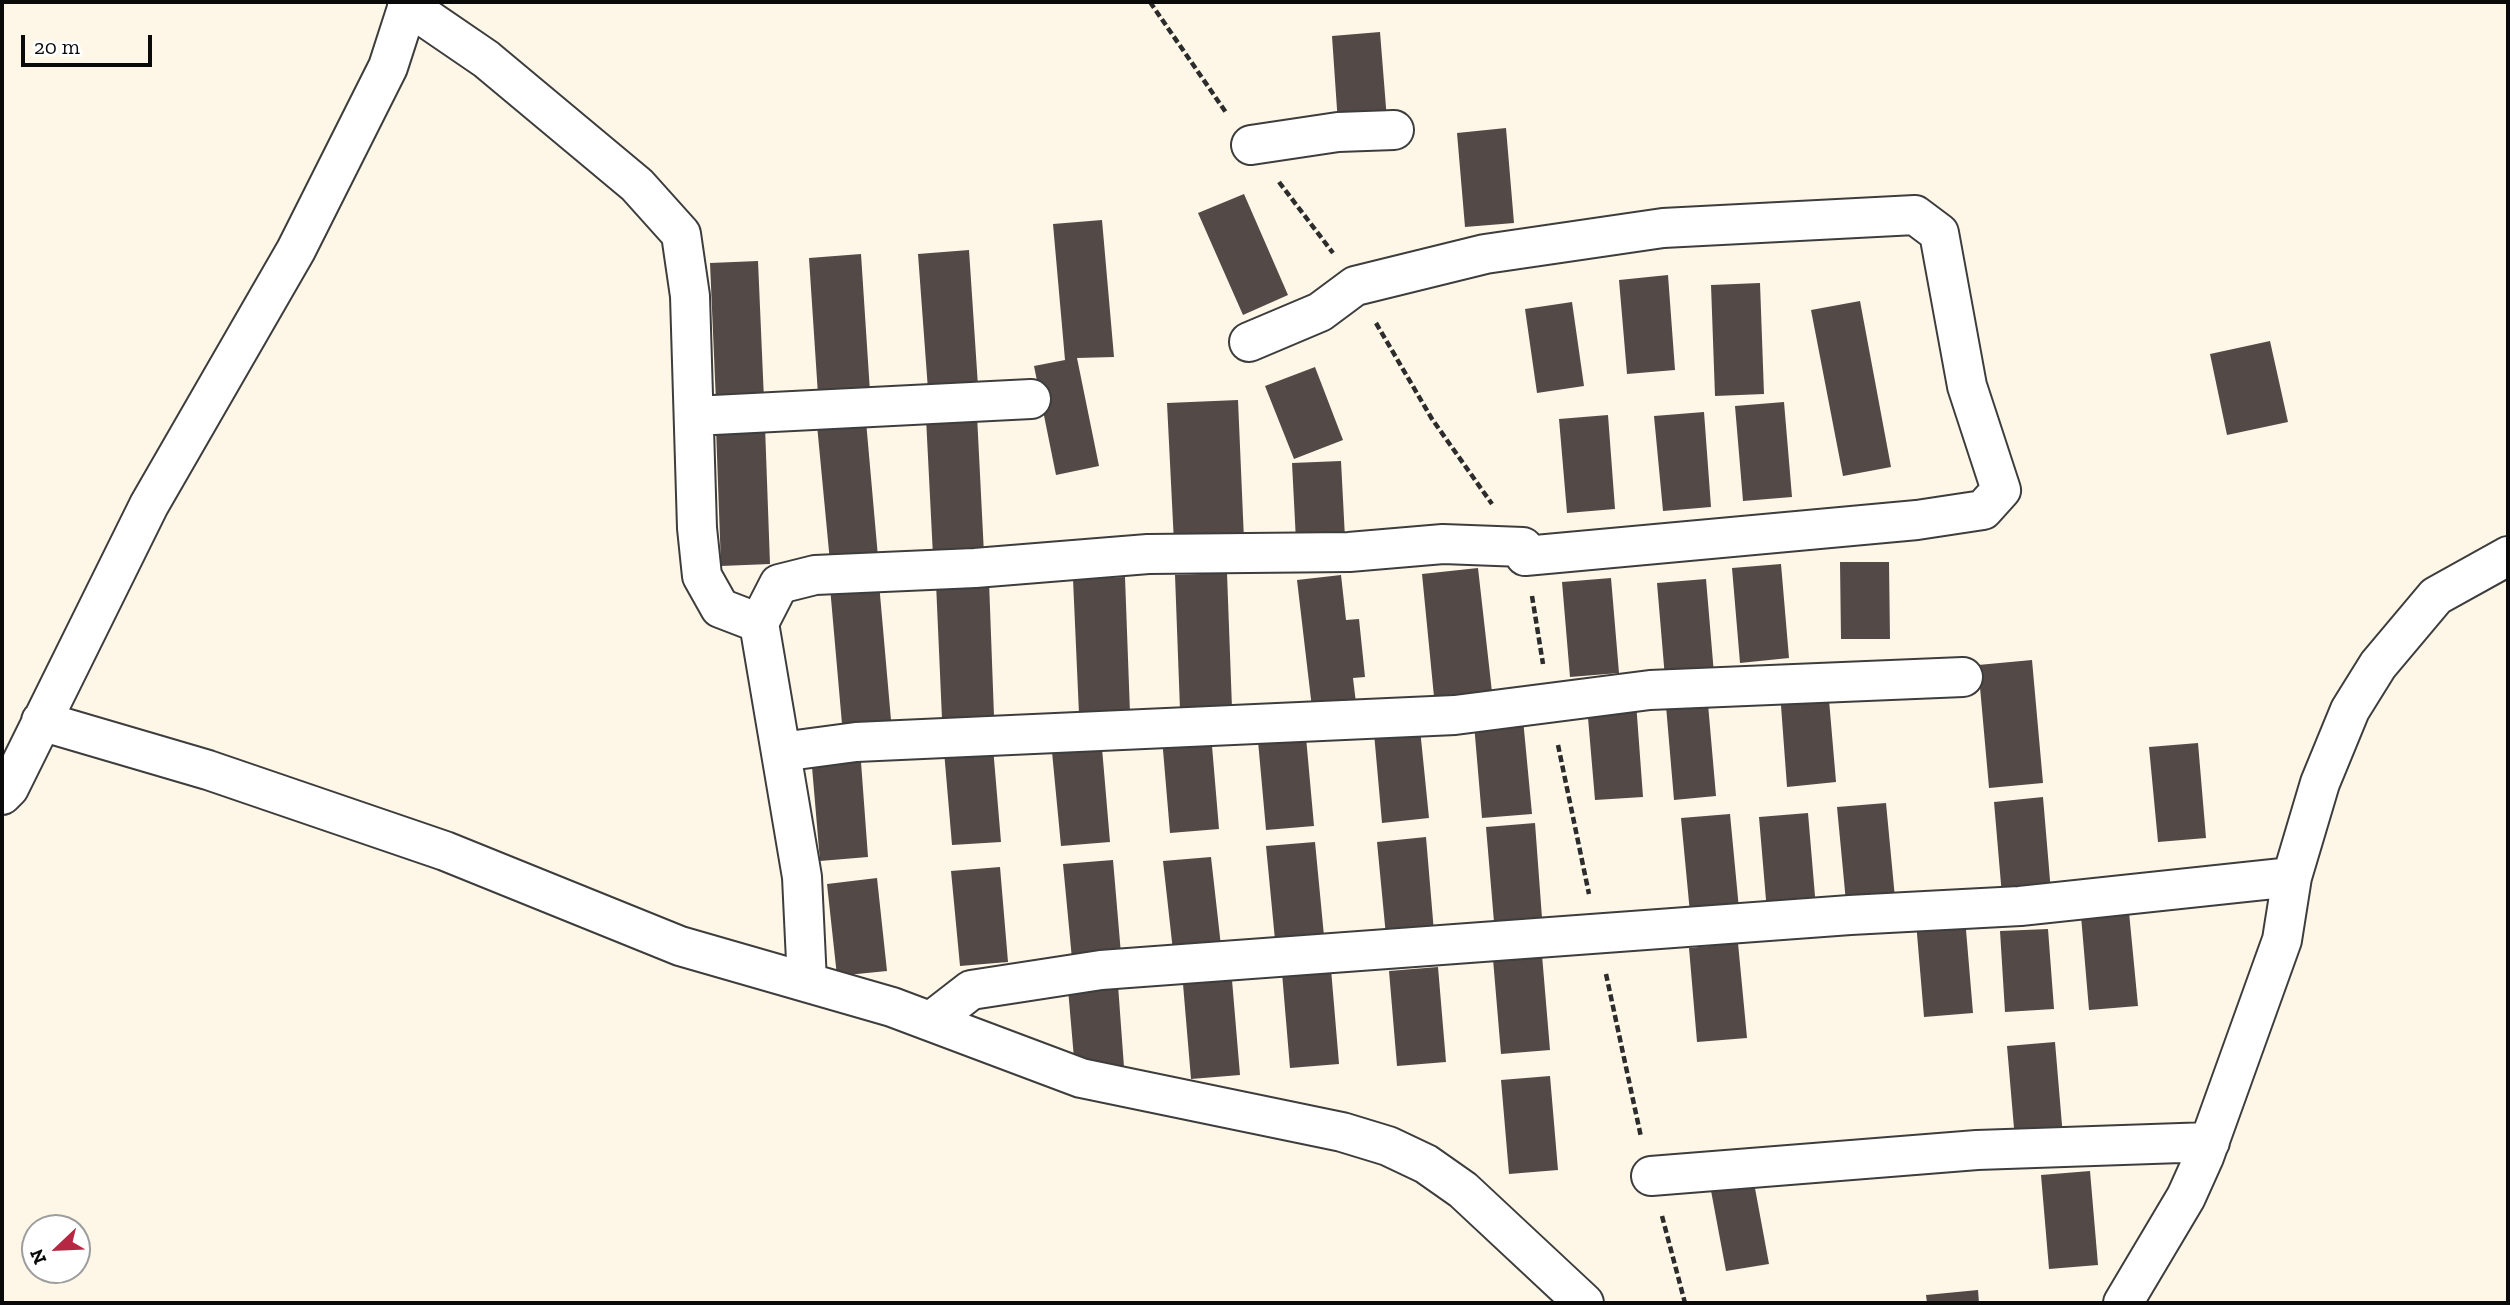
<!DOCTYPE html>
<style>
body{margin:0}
#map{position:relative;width:2510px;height:1305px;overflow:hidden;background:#fef7e8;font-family:"Zilla Slab",serif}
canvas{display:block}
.frame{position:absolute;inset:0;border:4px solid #0a0a0a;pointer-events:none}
.north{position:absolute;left:21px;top:1214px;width:70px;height:70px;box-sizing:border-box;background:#fff;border:2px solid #9d9d9d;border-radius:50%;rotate:247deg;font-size:19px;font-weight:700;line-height:28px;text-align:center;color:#0a0a0a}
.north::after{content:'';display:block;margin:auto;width:24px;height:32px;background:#b62743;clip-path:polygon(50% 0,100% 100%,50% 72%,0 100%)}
.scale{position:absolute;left:21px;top:35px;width:131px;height:32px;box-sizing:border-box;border:4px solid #0a0a0a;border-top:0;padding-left:9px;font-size:21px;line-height:24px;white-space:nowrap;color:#0a0a0a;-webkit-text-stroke:5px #fff;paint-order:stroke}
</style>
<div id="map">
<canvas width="2510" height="1305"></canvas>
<div class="frame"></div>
<div class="north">N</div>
<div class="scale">20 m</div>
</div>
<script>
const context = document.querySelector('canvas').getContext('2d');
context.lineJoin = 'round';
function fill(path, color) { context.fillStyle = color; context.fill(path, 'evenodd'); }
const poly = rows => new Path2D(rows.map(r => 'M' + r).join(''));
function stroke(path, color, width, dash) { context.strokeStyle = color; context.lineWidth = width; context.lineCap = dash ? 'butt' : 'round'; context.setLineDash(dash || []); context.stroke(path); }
const building = poly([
 [1380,32,1387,120,1338,124,1332,36],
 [1506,128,1514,223,1465,227,1457,133],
 [1244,194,1288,295,1243,315,1198,213],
 [1102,220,1114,357,1077,358,1099,466,1056,475,1034,366,1065,360,1053,224],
 [969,250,978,386,928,390,918,254],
 [861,254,870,392,818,395,809,258],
 [758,261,764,400,716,402,710,263],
 [1668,275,1675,370,1627,374,1619,280],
 [1760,283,1764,394,1715,396,1711,285],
 [1860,301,1891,467,1843,476,1811,310],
 [1572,302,1584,386,1537,393,1525,309],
 [2270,341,2288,422,2227,435,2210,354],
 [1315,367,1343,440,1294,459,1265,386],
 [1238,400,1244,540,1174,543,1167,403],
 [1784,402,1792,497,1743,501,1735,406],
 [1704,412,1711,507,1663,511,1654,416],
 [977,415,984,554,933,556,926,418],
 [1608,415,1615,509,1567,513,1559,419],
 [866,421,878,557,830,562,817,425],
 [765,426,770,564,721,566,716,428],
 [1341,461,1345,538,1296,541,1292,463],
 [1840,562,1889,562,1890,639,1841,639],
 [1781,564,1789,658,1740,663,1732,568],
 [1478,568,1493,701,1435,707,1422,574],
 [1227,573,1232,708,1180,710,1175,575],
 [1341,575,1346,620,1359,619,1365,677,1353,678,1356,703,1312,708,1297,580],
 [1125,577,1130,713,1079,714,1073,579],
 [1611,578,1619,673,1570,677,1562,582],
 [1706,579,1714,674,1665,678,1657,583],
 [989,581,994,716,942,719,936,583],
 [879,583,891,720,842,724,830,587],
 [2032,660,2043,783,1989,788,1978,665],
 [1828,688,1836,782,1787,787,1780,692],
 [1636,702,1643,797,1595,800,1587,706],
 [1708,704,1716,796,1674,800,1666,706],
 [1523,719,1532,814,1482,818,1474,724],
 [1420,729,1429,818,1382,823,1374,733],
 [1211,734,1219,829,1170,833,1162,738],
 [1306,737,1314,826,1266,830,1258,741],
 [2198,743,2206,838,2158,842,2149,747],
 [993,747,1001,842,952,845,944,751],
 [1102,748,1110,842,1061,846,1052,752],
 [861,762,868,857,820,861,812,767],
 [2043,797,2051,892,2002,896,1994,802],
 [1886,803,1895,898,1846,902,1837,807],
 [1808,813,1816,908,1767,912,1759,817],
 [1730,814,1739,909,1690,913,1681,818],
 [1535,823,1542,918,1494,922,1486,827],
 [1426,837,1434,932,1386,936,1377,842],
 [1315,842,1324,936,1275,940,1266,846],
 [1211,857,1221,946,1173,951,1163,861],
 [1113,860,1121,954,1072,959,1063,864],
 [1000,867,1008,962,960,966,951,871],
 [877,878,887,971,837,976,827,884],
 [2129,912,2138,1006,2089,1010,2081,916],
 [1965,918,1973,1013,1924,1017,1916,922],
 [2048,929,2054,1009,2005,1012,2000,931],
 [1738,943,1747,1038,1697,1042,1689,948],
 [1542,955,1550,1050,1501,1054,1493,959],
 [1438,967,1446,1062,1397,1066,1389,971],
 [1331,969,1339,1064,1290,1068,1282,973],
 [1232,980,1240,1075,1191,1079,1183,984],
 [1118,985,1124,1067,1075,1070,1068,989],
 [2055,1042,2063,1137,2015,1140,2007,1046],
 [1550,1076,1558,1170,1509,1174,1501,1080],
 [2090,1171,2098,1265,2049,1269,2041,1175],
 [1752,1172,1769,1264,1726,1271,1709,1180],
 [1978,1290,1979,1303,1927,1303,1926,1295]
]);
const path = poly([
 [1150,2,1227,114],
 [1279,182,1333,253],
 [1376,323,1432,419,1492,504],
 [1532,596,1543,664],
 [1558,745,1589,894],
 [1606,974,1641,1137],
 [1662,1216,1685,1303]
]);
const minor = poly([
 [407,5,486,59,637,185,681,234,690,296,697,528,702,576,720,608,759,623],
 [1251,145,1338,132,1394,130],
 [1249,342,1320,312,1355,286,1485,254,1663,228,1915,215,1939,233,1967,386,2001,490,1983,510,1917,520,1525,556],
 [694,416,1031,399],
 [41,721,208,770,445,851,680,946,892,1007,1081,1078,1342,1132,1388,1146,1426,1164,1463,1190,1584,1303],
 [781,752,856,742,1455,715,1650,690,1963,677],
 [2,795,9,788,149,505,296,250,388,67,409,2],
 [807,982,802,877,759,623,779,584,815,575,975,568,1148,554,1349,552,1443,544,1523,547],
 [931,1021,971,990,1101,970,1850,915,2020,906,2292,877],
 [1651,1176,1977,1150,2210,1142],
 [2123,1303,2186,1197,2204,1157,2282,940,2292,877,2320,783,2350,710,2378,665,2436,596,2508,556]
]);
fill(building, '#534a47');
stroke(minor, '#3d3d3d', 42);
stroke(path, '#2c2c2c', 4.5, [7, 3.5]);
stroke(minor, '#fff', 38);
</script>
